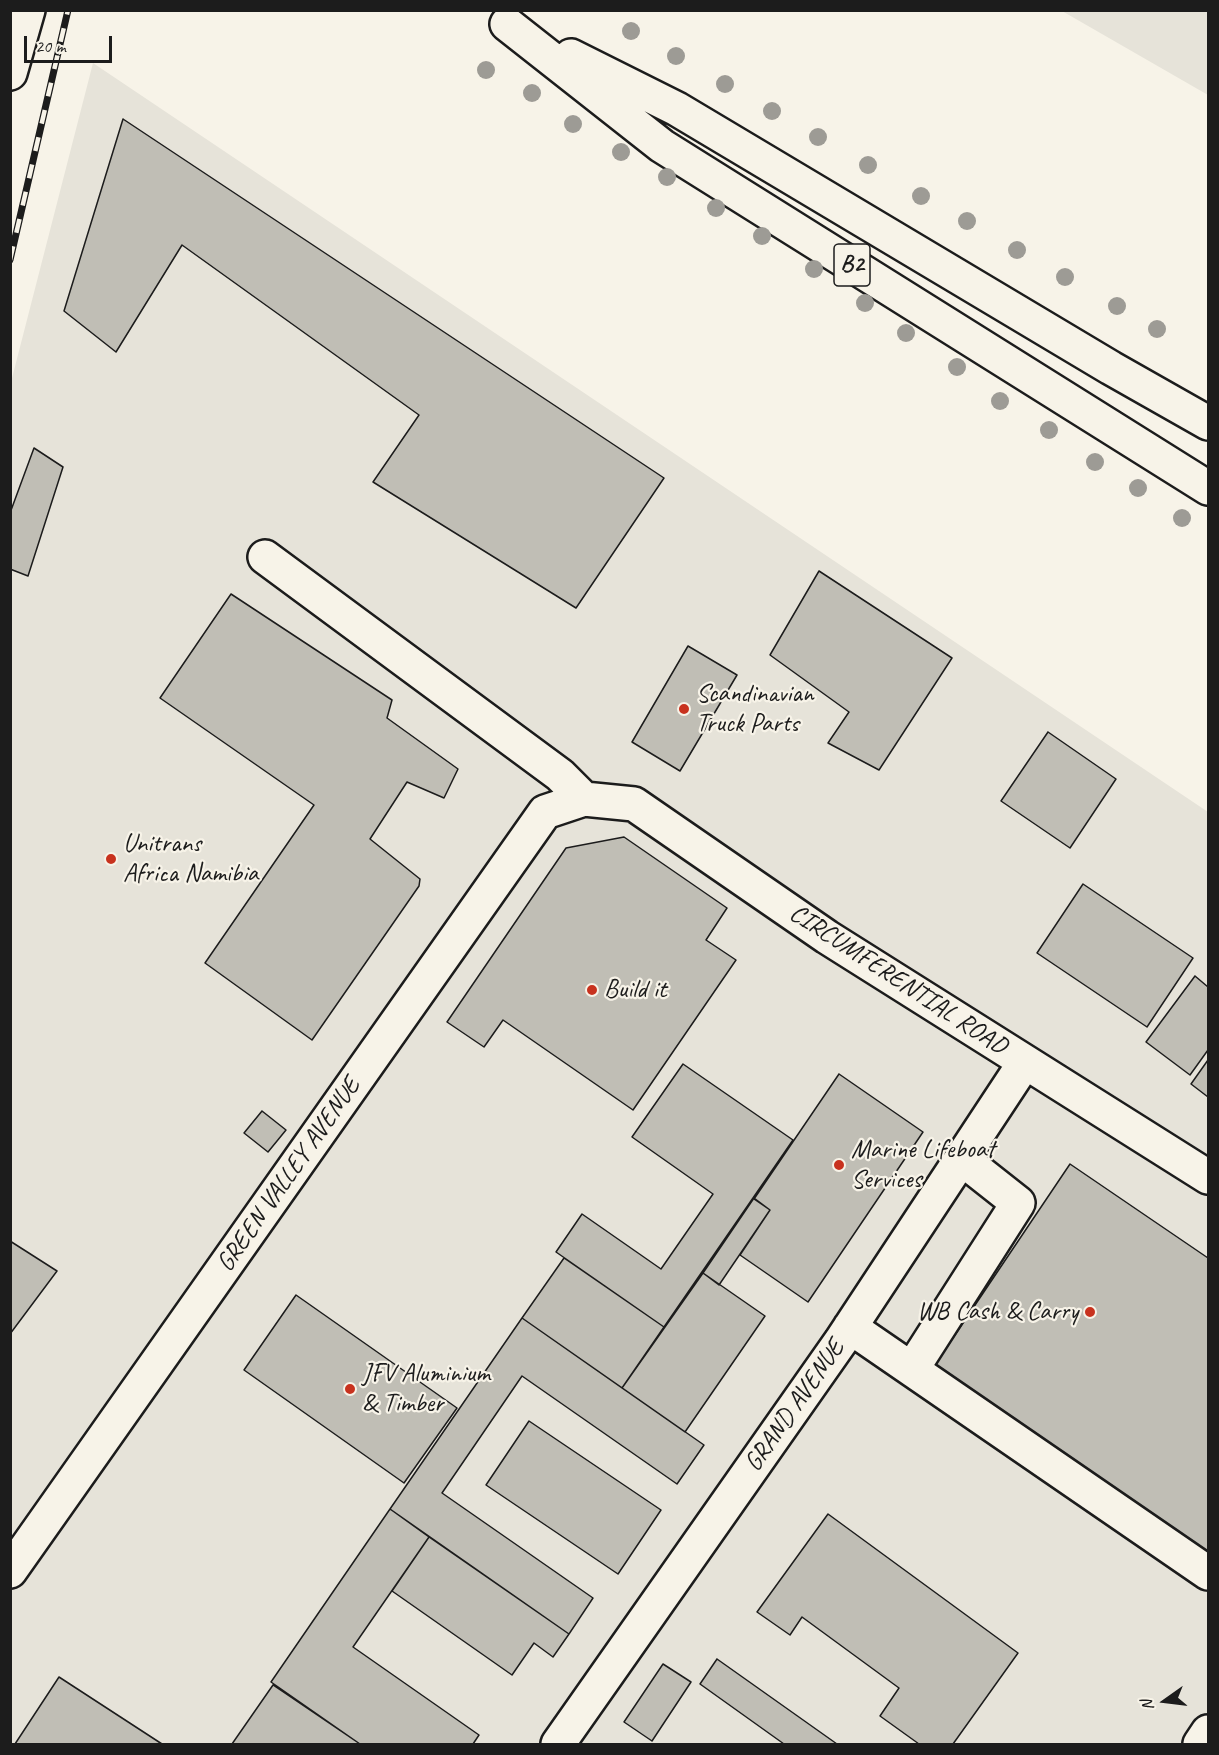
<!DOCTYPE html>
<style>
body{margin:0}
#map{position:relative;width:1219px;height:1755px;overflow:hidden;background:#f7f3e8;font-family:Caveat,sans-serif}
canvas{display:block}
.frame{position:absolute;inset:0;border:12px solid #1c1c1c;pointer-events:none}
.north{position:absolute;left:1135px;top:1671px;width:60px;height:60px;-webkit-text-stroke:4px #f7f3e8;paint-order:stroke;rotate:256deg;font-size:16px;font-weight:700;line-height:24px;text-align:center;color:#1c1c1c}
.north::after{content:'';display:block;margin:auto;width:21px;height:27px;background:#1c1c1c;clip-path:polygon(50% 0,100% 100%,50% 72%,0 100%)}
.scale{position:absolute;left:24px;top:36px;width:88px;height:27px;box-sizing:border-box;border:3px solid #1c1c1c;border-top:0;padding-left:8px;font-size:18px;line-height:21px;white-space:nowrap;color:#1c1c1c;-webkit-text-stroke:4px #f7f3e8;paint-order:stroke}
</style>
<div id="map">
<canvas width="1219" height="1755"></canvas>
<div class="frame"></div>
<div class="north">N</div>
<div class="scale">20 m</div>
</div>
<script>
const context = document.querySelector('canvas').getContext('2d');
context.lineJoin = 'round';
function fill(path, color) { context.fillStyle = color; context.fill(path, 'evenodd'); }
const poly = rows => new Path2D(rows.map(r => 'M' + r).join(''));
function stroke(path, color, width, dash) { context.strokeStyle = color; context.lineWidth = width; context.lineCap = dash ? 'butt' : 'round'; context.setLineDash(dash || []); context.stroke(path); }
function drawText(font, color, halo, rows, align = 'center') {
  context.font = font + ' Caveat,sans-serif'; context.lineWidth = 4.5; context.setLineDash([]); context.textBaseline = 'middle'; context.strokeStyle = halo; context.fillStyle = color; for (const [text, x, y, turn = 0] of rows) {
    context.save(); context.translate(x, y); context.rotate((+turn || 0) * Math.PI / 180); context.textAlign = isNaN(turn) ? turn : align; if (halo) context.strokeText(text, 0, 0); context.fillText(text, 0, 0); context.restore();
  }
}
const built = poly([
 [1062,11,1208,11,1208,95],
 [93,63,1208,812,1208,1744,11,1744,11,382]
]);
const building = poly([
 [123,119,664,478,576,608,373,482,419,415,182,245,116,352,64,311,123,119],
 [34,448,63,467,28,576,10,569,10,513,34,448],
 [819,571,952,658,879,770,828,743,849,712,770,655,819,571],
 [231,594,392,700,387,718,458,769,444,798,407,782,370,839,420,879,419,886,312,1040,205,963,314,805,160,698,231,594],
 [688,646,737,675,680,771,632,742,688,646],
 [1048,732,1116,779,1070,848,1001,801,1048,732],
 [624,837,727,908,706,940,736,960,633,1110,503,1020,484,1047,447,1022,566,848,624,837],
 [1083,884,1193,958,1147,1027,1037,953,1083,884],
 [1195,976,1208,987,1208,1050,1190,1075,1146,1042,1195,976],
 [1208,1060,1208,1097,1191,1084,1208,1060],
 [683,1064,793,1140,664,1327,556,1252,582,1214,661,1269,713,1194,632,1137,683,1064],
 [839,1074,923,1132,808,1302,740,1255,770,1210,754,1199,839,1074],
 [262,1111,286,1130,268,1152,244,1133,262,1111],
 [1070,1164,1208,1258,1208,1552,934,1366,1070,1164],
 [754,1198,770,1210,719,1285,703,1273,754,1198],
 [10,1241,57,1271,10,1334,10,1241],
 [564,1258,664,1327,622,1388,522,1318,564,1258],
 [703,1273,765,1316,685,1432,622,1388,703,1273],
 [296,1295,457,1408,404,1483,244,1370,296,1295],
 [522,1318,704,1445,677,1484,522,1376,442,1493,593,1598,569,1634,390,1509,522,1318],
 [529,1421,661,1510,618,1574,486,1485,529,1421],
 [390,1509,429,1537,353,1647,479,1735,473,1744,360,1744,271,1682,390,1509],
 [828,1514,1018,1653,953,1744,919,1744,880,1716,899,1688,802,1617,790,1635,757,1612,828,1514],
 [429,1537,569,1634,553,1657,534,1643,512,1675,392,1591,429,1537],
 [717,1659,837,1744,784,1744,700,1684,717,1659],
 [663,1664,691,1682,652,1741,624,1722,663,1664],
 [59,1677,162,1744,15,1744,59,1677],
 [273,1685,360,1744,232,1744,273,1685]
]);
const minor = poly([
 [10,73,28,10],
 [265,557,560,775,584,799],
 [850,1327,1208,1573],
 [912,1369,1018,1203,961,1158],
 [10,1571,545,812,584,799,634,804,827,937,1208,1177],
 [558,1744,841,1341,1025,1062],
 [1200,1744,1208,1732]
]);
const highway = poly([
 [507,24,662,146,1208,488],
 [571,56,677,109,1111,368,1208,423]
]);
const rail = poly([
 [10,260,68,10]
]);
const trees = [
 [631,31],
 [676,56],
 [486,70],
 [725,84],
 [532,93],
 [772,111],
 [573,124],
 [818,137],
 [621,152],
 [868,165],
 [667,177],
 [921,196],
 [716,208],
 [967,221],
 [762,236],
 [1017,250],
 [814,269],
 [1065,277],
 [865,303],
 [1117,306],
 [1157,329],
 [906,333],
 [957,367],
 [1000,401],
 [1049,430],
 [1095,462],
 [1138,488],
 [1182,518]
];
const markers = [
 [684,709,6,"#c8321e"],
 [111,859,6,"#c8321e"],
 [592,990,6,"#c8321e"],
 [839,1165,6,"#c8321e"],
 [1090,1312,6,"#c8321e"],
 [350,1389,6,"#c8321e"]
];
const shields = [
 [852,265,36]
];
const shieldNames = [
 ["B2",852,265]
];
const poiNames = [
 ["Scandinavian",696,694],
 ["Truck Parts",696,724],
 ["Unitrans",123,844],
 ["Africa Namibia",123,874],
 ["Build it",604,990],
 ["Marine Lifeboat",851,1150],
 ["Services",851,1180],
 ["WB Cash & Carry",1078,1312,"right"],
 ["JFV Aluminium",362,1374],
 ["& Timber",362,1404]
];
const streetNames = [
 ["CIRCUMFERENTIAL ROAD",898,980,33],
 ["GREEN VALLEY AVENUE",289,1175,-55],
 ["GRAND AVENUE",795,1406,-55]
];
fill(built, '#e6e3d9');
fill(building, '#c0beb5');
stroke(building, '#1c1c1c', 1.5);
stroke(minor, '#1c1c1c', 38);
stroke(highway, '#1c1c1c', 38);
stroke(minor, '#f7f3e8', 33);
stroke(highway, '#f7f3e8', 33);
stroke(rail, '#1c1c1c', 7);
stroke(rail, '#f7f3e8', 4.5, [14]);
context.fillStyle = '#9d9b95';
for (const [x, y] of trees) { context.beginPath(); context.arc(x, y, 9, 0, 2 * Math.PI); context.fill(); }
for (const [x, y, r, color] of markers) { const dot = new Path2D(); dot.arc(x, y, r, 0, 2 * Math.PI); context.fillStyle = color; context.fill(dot); stroke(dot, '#f7f3e8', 2); }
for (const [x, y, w] of shields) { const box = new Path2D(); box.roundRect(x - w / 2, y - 21, w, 42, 4.5); context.fillStyle = '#f7f3e8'; context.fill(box); stroke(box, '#1c1c1c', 1.5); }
drawText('bold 24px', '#1c1c1c', null, shieldNames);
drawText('26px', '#1c1c1c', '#f7f3e8', poiNames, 'left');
drawText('26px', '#1c1c1c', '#f7f3e8', streetNames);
</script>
